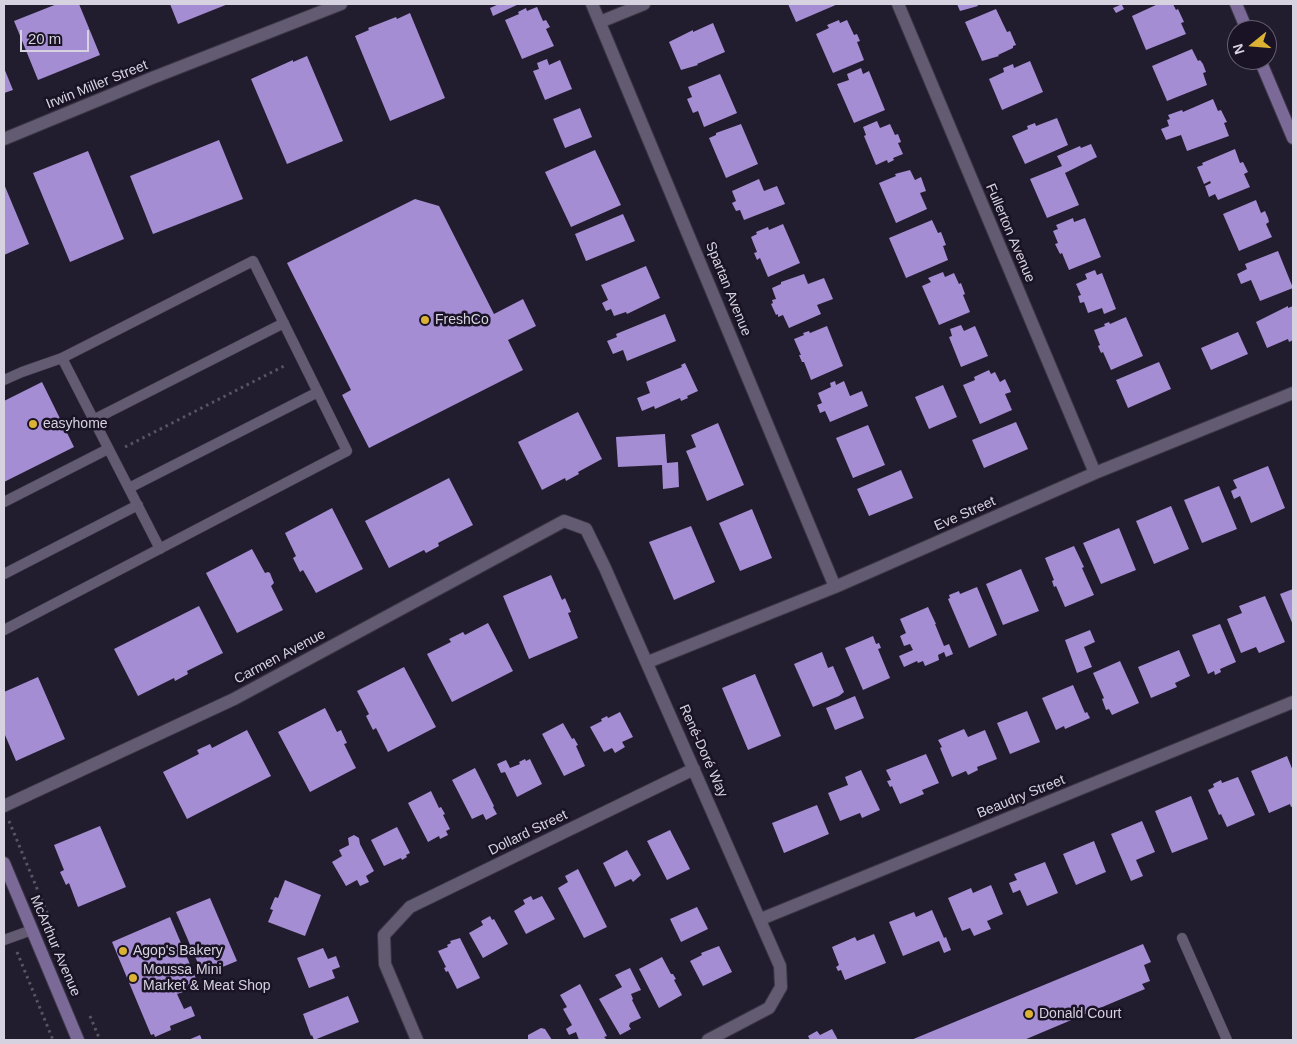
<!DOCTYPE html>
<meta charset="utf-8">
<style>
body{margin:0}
#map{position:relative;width:1297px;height:1044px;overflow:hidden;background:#221c2f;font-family:Arial,sans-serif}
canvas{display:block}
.frame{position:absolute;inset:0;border:5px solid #d6d2df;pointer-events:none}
.north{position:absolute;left:1227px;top:20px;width:50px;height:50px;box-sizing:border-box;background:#191325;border:1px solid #655f6f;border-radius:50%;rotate:253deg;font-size:14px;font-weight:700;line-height:20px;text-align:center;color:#d6d2df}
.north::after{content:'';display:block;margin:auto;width:18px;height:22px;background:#dbb233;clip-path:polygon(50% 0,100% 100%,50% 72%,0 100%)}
.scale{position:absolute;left:20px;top:30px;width:69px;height:22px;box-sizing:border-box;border:2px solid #d6d2df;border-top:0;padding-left:6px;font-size:15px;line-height:18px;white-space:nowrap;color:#d6d2df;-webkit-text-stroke:4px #191325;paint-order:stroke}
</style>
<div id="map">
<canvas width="1297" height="1044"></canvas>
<div class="frame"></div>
<div class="north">N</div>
<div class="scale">20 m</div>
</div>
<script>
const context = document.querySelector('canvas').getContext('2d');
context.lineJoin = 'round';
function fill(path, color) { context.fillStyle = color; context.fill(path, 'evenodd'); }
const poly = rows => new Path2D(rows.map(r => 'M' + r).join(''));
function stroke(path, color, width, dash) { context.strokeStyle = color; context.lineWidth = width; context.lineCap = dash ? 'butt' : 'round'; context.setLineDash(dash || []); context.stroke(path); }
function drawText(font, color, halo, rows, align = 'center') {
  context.font = font + ' Arial,sans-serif'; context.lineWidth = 5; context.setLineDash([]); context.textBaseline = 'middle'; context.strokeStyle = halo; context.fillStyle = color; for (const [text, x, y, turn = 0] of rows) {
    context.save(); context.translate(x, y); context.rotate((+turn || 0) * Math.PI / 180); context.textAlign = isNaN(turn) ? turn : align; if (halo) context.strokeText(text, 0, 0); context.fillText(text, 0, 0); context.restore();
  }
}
const building = poly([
 [57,4,79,4,100,55,38,80,14,21],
 [170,4,228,4,178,24],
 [499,4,519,4,493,16,490,8],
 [788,4,838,4,796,22],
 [957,4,977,4,978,6,960,11],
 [1119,4,1125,4,1122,5,1124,9,1116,13,1113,8,1120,5],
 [1158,4,1173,4,1176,10,1178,9,1184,22,1181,23,1186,34,1146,50,1132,16],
 [537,7,543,21,546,20,550,27,546,29,554,46,522,59,505,20,519,14,518,12,526,8,527,11],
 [996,9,1007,32,1010,31,1016,45,1013,46,1013,48,998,55,999,56,982,61,965,22],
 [410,13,445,98,390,121,355,36,369,30,368,28,396,17,397,19],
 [839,20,840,23,847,20,854,35,857,34,860,41,857,42,864,60,833,73,816,34,829,28,827,25],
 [713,23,725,52,697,64,698,65,681,70,669,42,693,30,693,32],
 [1192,49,1198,61,1200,60,1203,64,1206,72,1203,73,1207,85,1167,101,1152,66],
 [307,56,343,141,287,164,251,79,293,60,293,62],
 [547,59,549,65,560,60,572,89,545,100,533,71,539,69,537,63],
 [1030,61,1043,92,1002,110,989,79,1004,72,1003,68,1013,64,1014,68],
 [4,68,13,90,4,93],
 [861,68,863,74,869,71,885,110,854,123,837,84,849,80,847,74],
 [720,74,737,113,704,127,698,111,693,113,687,99,692,97,688,87],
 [1213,99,1218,111,1221,110,1227,122,1224,123,1229,136,1187,151,1181,135,1166,140,1161,129,1169,126,1167,120,1170,119,1168,115,1182,110,1183,112],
 [580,108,592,137,565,148,553,119],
 [1057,118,1068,145,1025,164,1012,136,1028,129,1027,126,1035,123,1036,126],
 [877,121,880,128,890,124,895,135,898,134,901,142,898,143,903,154,893,158,894,160,888,163,887,160,876,165,864,136,866,135,863,127],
 [741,124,758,164,726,178,709,138,716,135,716,133],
 [219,140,243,199,153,234,130,176],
 [1091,144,1097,157,1065,173,1079,205,1047,218,1030,179,1062,166,1057,156,1080,146,1081,148],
 [1235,149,1240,163,1243,162,1248,172,1244,174,1250,187,1218,200,1215,194,1209,197,1205,186,1211,183,1210,181,1204,184,1197,167,1203,165,1202,163],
 [595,150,621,205,571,227,545,172],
 [88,151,124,239,70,262,33,173],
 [910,170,915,180,921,177,926,191,920,193,927,209,896,223,879,183,896,176,895,174],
 [759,179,764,191,777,186,785,204,744,220,740,210,736,211,732,203,736,201,732,191],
 [4,184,29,244,4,255],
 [415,199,439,206,494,314,523,299,536,326,508,340,523,370,369,448,342,395,351,390,287,263],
 [1256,200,1261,213,1265,211,1268,218,1269,222,1266,224,1272,237,1239,251,1223,214],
 [623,214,635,241,586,261,575,234],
 [1073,218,1074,222,1085,218,1101,257,1069,270,1062,253,1060,254,1055,244,1058,243,1053,231,1058,229,1056,225],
 [932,220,938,233,941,232,946,245,943,246,948,260,906,278,889,238],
 [783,224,800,263,768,277,760,258,757,260,754,253,757,252,751,237,757,234,756,232,768,227,769,230],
 [1278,251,1293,288,1260,301,1251,280,1241,284,1237,274,1247,269,1245,264],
 [646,266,660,298,627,314,626,312,614,316,611,309,606,311,602,303,608,300,601,285],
 [1095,270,1097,275,1102,273,1116,309,1104,314,1102,308,1088,313,1084,302,1080,303,1078,296,1081,295,1076,284,1087,279,1085,274],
 [943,272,945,277,954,273,959,284,961,283,965,294,963,295,970,312,939,325,922,286,931,282,928,278],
 [804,274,808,284,824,278,833,299,817,305,821,314,789,328,783,315,778,317,778,314,776,315,771,304,773,303,772,300,776,299,772,288,781,284,781,282],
 [1288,306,1288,308,1293,306,1293,340,1289,342,1288,339,1267,348,1256,322],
 [665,314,676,341,627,361,623,350,613,354,607,341,617,337,616,334],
 [1126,317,1143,356,1111,370,1103,352,1101,353,1098,346,1100,345,1094,330,1105,326,1104,324,1109,322,1110,324],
 [961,325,964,331,975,326,988,356,961,367,949,337,952,336,950,329],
 [827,326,843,366,811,380,804,362,802,362,799,355,801,355,794,339,804,335,803,333,809,331,810,333],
 [1238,332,1248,354,1211,370,1201,348],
 [1159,362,1171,389,1128,408,1116,380],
 [685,363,698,391,687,396,688,398,681,401,680,398,655,409,654,406,642,411,637,398,650,393,646,382,682,367,681,365],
 [989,370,991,374,995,372,1000,382,1005,379,1011,392,1005,394,1012,410,980,424,963,385,975,380,974,377],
 [835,381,836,385,844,381,850,396,862,391,868,406,830,422,825,411,820,413,817,405,822,403,818,393,831,387,830,383],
 [42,382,74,447,4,482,4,401],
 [943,385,957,417,929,429,915,397],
 [578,412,602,459,578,472,579,474,566,481,565,478,542,490,518,442],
 [1016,422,1028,449,984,468,972,440],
 [718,423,744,485,707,501,686,451,696,447,691,435],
 [868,425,885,465,853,478,836,438],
 [665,434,667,463,678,462,679,487,663,489,662,465,618,467,616,437],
 [1268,466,1285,508,1251,523,1240,496,1234,499,1231,491,1237,488,1233,480],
 [901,470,913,498,869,516,857,489],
 [449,478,473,525,438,543,439,546,426,553,424,550,389,568,365,521],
 [1219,486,1237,529,1202,543,1184,500],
 [1171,506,1189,549,1154,564,1136,521],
 [332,508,363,569,316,593,303,570,300,572,293,558,296,556,285,533],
 [752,509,772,558,740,571,719,523],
 [691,526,715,582,674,600,649,542],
 [1119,528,1136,570,1101,584,1083,543],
 [1074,546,1084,567,1082,568,1094,595,1065,607,1056,586,1054,587,1052,581,1054,580,1045,558],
 [252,549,265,573,268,572,270,573,274,583,271,586,283,610,237,633,206,573],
 [1021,569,1039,611,1003,625,986,584],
 [551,575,562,600,565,598,571,612,568,613,578,638,529,659,503,596],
 [977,587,997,635,969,648,948,599,950,598,949,595,959,591,960,594],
 [1293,589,1293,625,1280,594],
 [1265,596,1285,642,1259,653,1256,647,1241,653,1227,619,1242,613,1239,606],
 [199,606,223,653,187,671,188,674,175,681,174,678,138,696,114,649],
 [928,607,936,624,935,624,944,646,949,644,953,654,946,657,944,652,938,655,939,660,925,666,923,661,918,663,917,661,904,667,899,656,913,650,910,644,904,646,900,636,906,633,900,619],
 [488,623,513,671,452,702,427,654,451,642,449,639,463,632,465,635],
 [1220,624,1236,662,1220,669,1221,672,1215,675,1214,671,1208,674,1192,635],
 [1090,630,1095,642,1084,647,1092,667,1077,673,1065,640],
 [873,636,876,644,879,643,881,648,878,649,890,678,863,690,845,648],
 [1179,650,1190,676,1175,683,1177,687,1151,698,1138,667],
 [822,652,828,668,833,666,844,692,839,696,813,707,794,664],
 [1120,661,1139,703,1112,715,1109,709,1106,710,1102,699,1104,698,1093,673],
 [404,667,436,727,388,752,376,728,373,730,366,716,369,714,357,691],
 [755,674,781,736,748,750,722,688],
 [38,677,65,739,16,761,5,735,4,736,4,692],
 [1073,685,1085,713,1087,712,1090,718,1065,729,1064,726,1056,730,1042,698],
 [855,696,864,718,835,730,826,708],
 [325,708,337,732,341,730,347,743,344,744,356,768,310,792,278,732],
 [1027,711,1040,742,1010,754,997,723],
 [620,712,633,737,622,742,625,747,615,753,612,748,604,752,590,727,602,721,601,719,607,716,608,718],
 [563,723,572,739,574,738,578,745,576,746,585,766,564,776,542,734],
 [964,729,968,737,985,730,997,759,977,767,978,770,968,775,966,771,952,777,940,748,942,747,938,740],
 [247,730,271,776,187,819,163,772,199,754,197,750,210,744,212,748],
 [926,754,939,783,922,790,924,794,900,804,892,786,890,787,887,781,891,780,886,770],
 [1287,756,1293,771,1293,806,1291,807,1290,804,1269,813,1251,771],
 [525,759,526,761,530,759,542,784,517,797,505,772,501,773,497,764,506,760,510,768,520,764,519,762],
 [475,768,494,806,493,807,497,814,486,820,483,814,472,819,452,780],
 [861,770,880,810,862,818,860,813,840,821,828,793,848,785,845,777],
 [1238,777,1255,815,1227,827,1221,814,1219,815,1208,790,1214,787,1213,784,1221,780,1222,783],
 [431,791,439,808,441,807,445,814,443,815,450,829,446,831,448,835,440,839,439,836,428,842,408,803],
 [1191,796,1208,839,1172,853,1155,811],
 [817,805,829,834,784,853,772,823],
 [1142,821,1155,852,1136,860,1143,876,1131,881,1111,834],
 [100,826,126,887,78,907,69,883,66,885,60,872,64,870,54,845],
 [397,827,410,853,406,855,407,857,402,860,401,858,384,866,371,840],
 [670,830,690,869,667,880,647,841],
 [354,835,359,838,360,844,374,871,366,876,369,882,360,886,357,880,346,886,332,862,342,856,339,850,349,845,348,838],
 [1094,841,1106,872,1076,885,1063,854],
 [627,850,641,875,633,882,631,879,615,887,603,863],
 [1045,862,1058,893,1027,906,1020,890,1013,893,1009,883,1017,880,1014,874],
 [578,869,607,927,584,938,558,888,568,882,565,876],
 [285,880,321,895,305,936,268,922,273,910,270,909,275,897,278,898],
 [991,885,1003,914,987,921,991,929,974,936,970,928,962,931,948,898,971,888,973,893],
 [531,896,533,900,542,896,555,919,526,934,514,911,525,904,523,900],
 [210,898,237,961,203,975,176,912],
 [697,907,708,929,681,942,670,919],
 [932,910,944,938,946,937,951,950,944,953,939,941,903,956,889,922,914,912,916,917],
 [490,916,492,920,494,919,508,944,483,958,469,933,483,925,481,921],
 [170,917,197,981,181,988,183,992,177,994,184,1009,191,1006,195,1016,170,1026,171,1030,155,1037,154,1034,151,1035,112,942],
 [874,934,886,963,845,980,841,970,838,971,836,967,839,965,832,947,855,937,857,941],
 [460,938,480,978,457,989,448,971,446,972,444,968,446,967,438,951,448,947,447,945,451,943,450,941],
 [1143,944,1151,962,1144,965,1150,981,1142,984,1145,989,1024,1040,911,1040],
 [719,946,732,972,703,986,690,961,702,955,701,953],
 [323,948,328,959,336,956,340,967,332,970,335,978,309,988,297,958],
 [662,957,671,974,673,974,676,979,674,980,682,995,659,1008,639,969],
 [630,968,641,990,631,994,633,999,632,1000,641,1018,630,1023,629,1026,631,1029,620,1035,599,999,622,987,615,975],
 [580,984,607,1036,604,1037,606,1039,605,1040,579,1040,576,1032,569,1035,566,1029,572,1025,563,1009,567,1007,560,995],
 [348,996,359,1022,314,1040,312,1035,311,1036,303,1014],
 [541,1028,545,1029,552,1040,528,1040,528,1035],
 [832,1029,838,1040,810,1040,808,1036,817,1031,820,1035],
 [200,1035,202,1040,188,1040]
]);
const path = poly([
 [125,447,286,365],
 [9,821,48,915],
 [17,952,53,1040],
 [90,1016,100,1040]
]);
const lane = poly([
 [62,358,160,549],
 [4,380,22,372,62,358,253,261,347,451,4,630],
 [93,420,284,323],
 [129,488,318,392],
 [4,502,108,449],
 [4,574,138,505],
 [1182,938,1227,1040],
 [4,940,32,930]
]);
const street = poly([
 [592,4,835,587],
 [898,4,1095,473],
 [600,22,644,4],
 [4,139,152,78,341,4],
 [648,662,835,587,1095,473,1293,393],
 [4,806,234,699,564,521,586,529,605,568,780,966,781,987,769,1008,708,1040],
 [761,919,1293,702],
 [417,1040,385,964,384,935,410,907,694,769]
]);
const secondary = poly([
 [1236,4,1247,30],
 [1260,60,1293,138],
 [4,863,78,1040]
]);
const markers = [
 [425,320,5,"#dbb233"],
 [33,424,5,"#dbb233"],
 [123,951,5,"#dbb233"],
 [133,978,5,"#dbb233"],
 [1029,1014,5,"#dbb233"]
];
const streetNames = [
 ["Irwin Miller Street",97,85,-22],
 ["Fullerton Avenue",1010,233,67],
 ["Spartan Avenue",728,289,68],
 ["Eve Street",965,514,-24],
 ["Carmen Avenue",280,657,-28],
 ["René-Doré Way",703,751,66],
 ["Beaudry Street",1021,797,-22],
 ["Dollard Street",528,833,-26],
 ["McArthur Avenue",55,946,67]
];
const poiNames = [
 ["FreshCo",435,320],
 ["easyhome",43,424],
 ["Agop's Bakery",133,951],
 ["Moussa Mini",143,970],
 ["Market & Meat Shop",143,986],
 ["Donald Court",1039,1014]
];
fill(building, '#a58dd3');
stroke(lane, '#3c3746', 11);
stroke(street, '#3c3746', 14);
stroke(secondary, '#3c3746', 14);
stroke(path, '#595465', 3, [2.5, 4]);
stroke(lane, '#635b72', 10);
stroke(street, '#635b72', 12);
stroke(secondary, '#7b6a98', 12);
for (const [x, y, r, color] of markers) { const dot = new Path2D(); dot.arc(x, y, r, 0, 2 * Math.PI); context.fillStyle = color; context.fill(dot); stroke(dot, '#191325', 2); }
drawText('14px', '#d6d2df', '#191325', streetNames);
drawText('14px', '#d6d2df', '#191325', poiNames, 'left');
</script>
